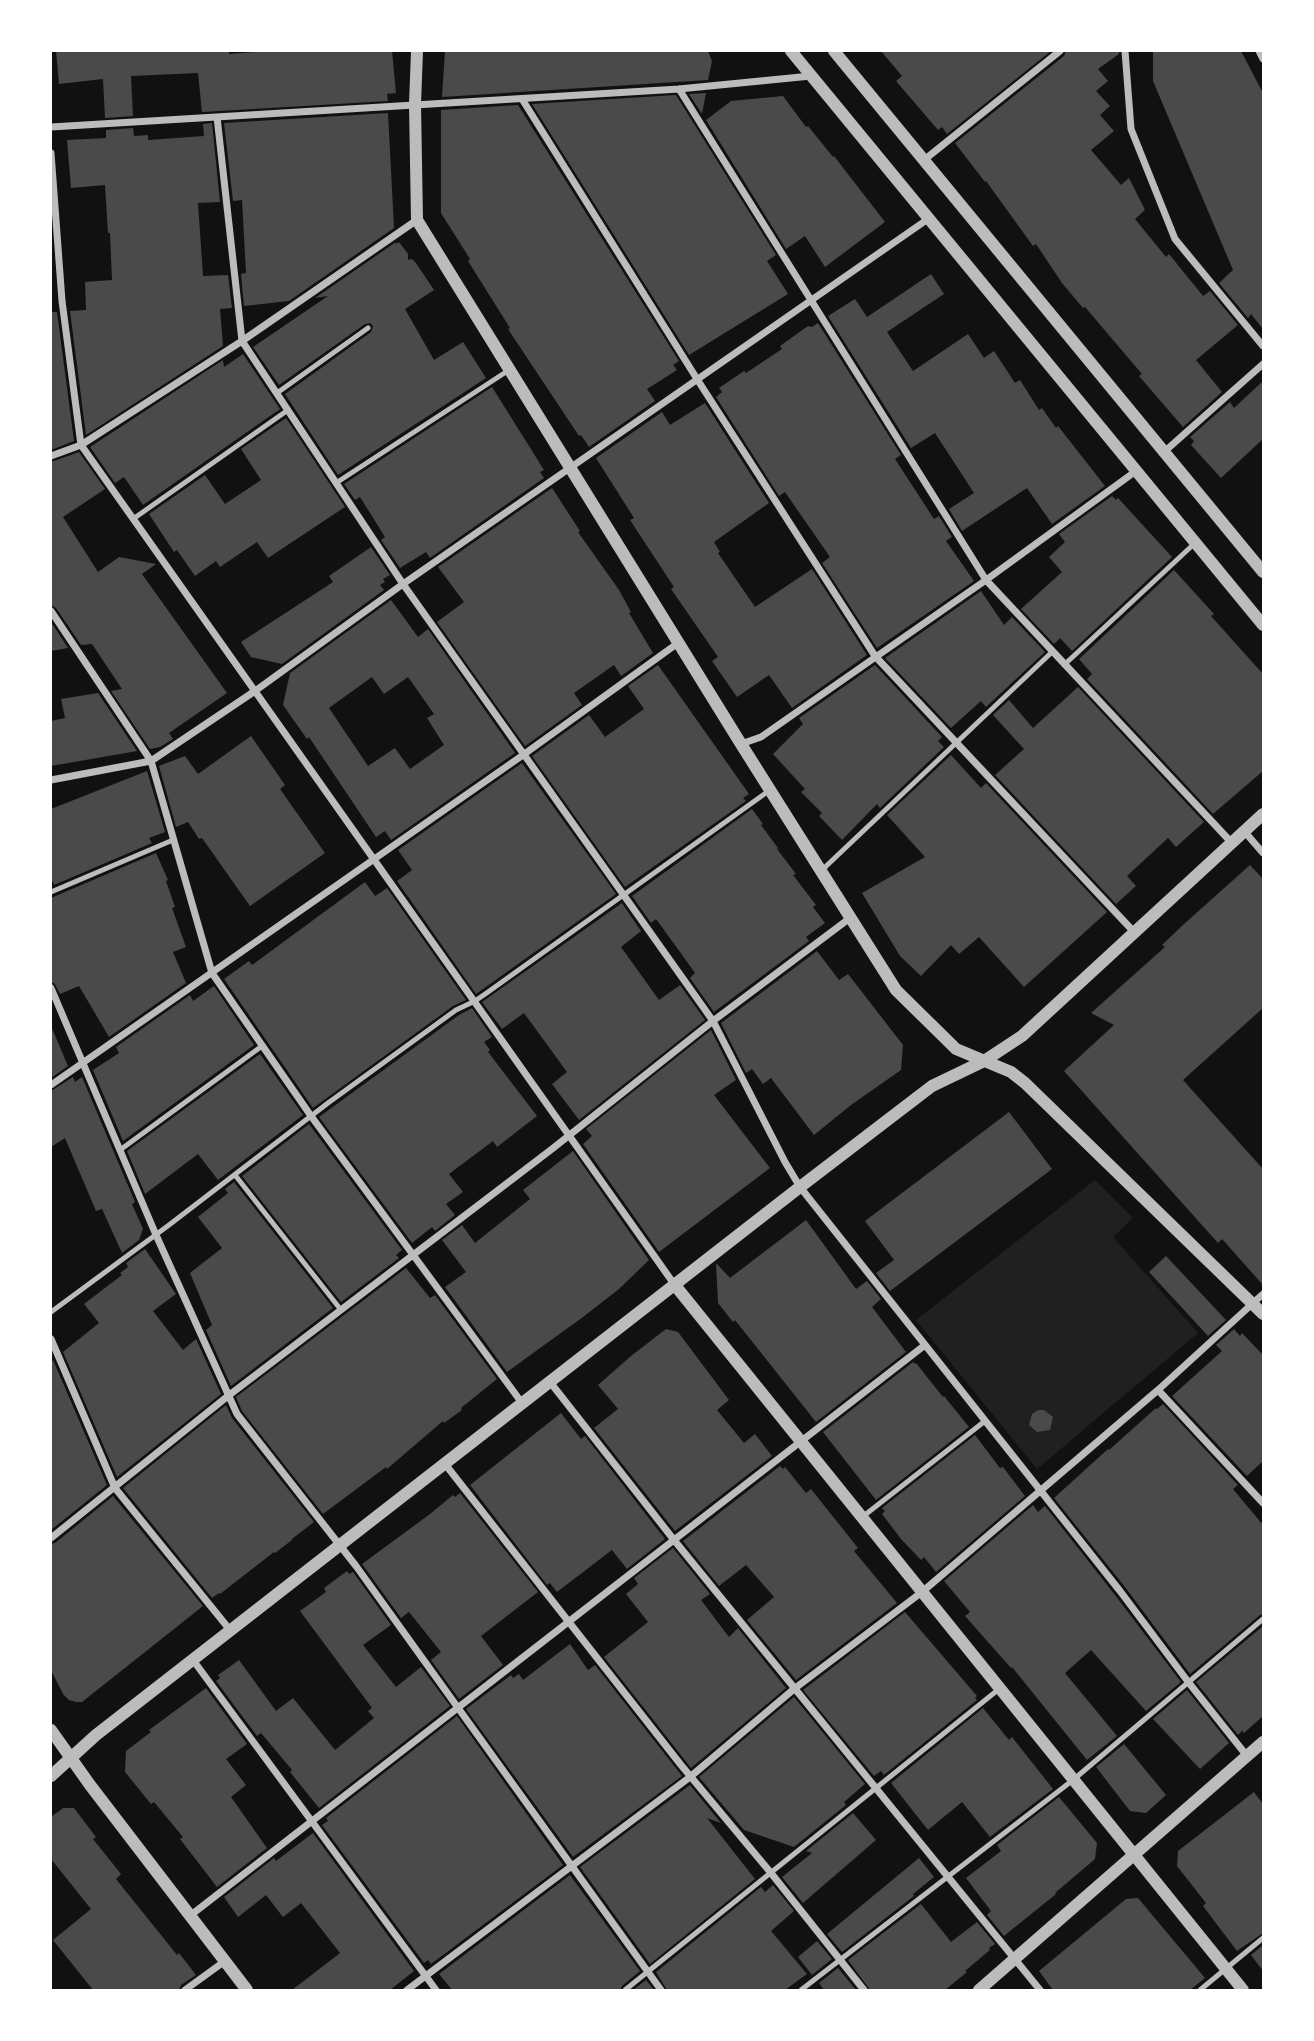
<!DOCTYPE html>
<style>
body{margin:0}
#map{position:relative;width:1314px;height:2041px;overflow:hidden;background:#111;font-family:"Zilla Slab",serif}
canvas{display:block}
.frame{position:absolute;inset:0;border:52px solid #fff;pointer-events:none}
</style>
<div id="map">
<canvas width="1314" height="2041"></canvas>
<div class="frame"></div>
</div>
<script>
const context = document.querySelector('canvas').getContext('2d');
context.lineJoin = 'round';
function fill(path, color) { context.fillStyle = color; context.fill(path, 'evenodd'); }
const poly = rows => new Path2D(rows.map(r => 'M' + r).join(''));
function stroke(path, color, width, dash) { context.strokeStyle = color; context.lineWidth = width; context.lineCap = dash ? 'butt' : 'round'; context.setLineDash(dash || []); context.stroke(path); }
const green = poly([
 [1095,1180,1133,1218,1113,1237,1198,1333,1037,1469,916,1320]
]);
const building = poly([
 [56,51,229,51,229,54,271,51,392,51,396,93,387,94,388,101,202,112,198,73,131,76,133,116,105,118,103,79,59,84],
 [445,51,708,51,712,61,708,80,442,97],
 [881,51,1051,51,947,134,942,127,938,130,896,81,902,76],
 [1066,51,1119,51,1119,54,1098,69,1108,81,1096,91,1110,106,1100,115,1114,131,1091,150,1121,185,1129,178,1145,210,1135,219,1166,257,1169,254,1203,296,1210,291,1238,325,1196,360,1222,392,1183,427,1139,376,1142,374,1085,307,1083,308,1062,283,1036,244,1033,246,986,181,985,182,955,143,1064,56],
 [1153,51,1241,51,1263,93,1263,329,1251,314,1248,318,1219,283,1233,270,1153,81],
 [706,93,702,114,689,94],
 [676,95,776,255,767,261,788,294,689,355,532,104],
 [783,96,806,127,808,126,833,157,834,156,885,222,825,267,805,236,786,249,706,120,731,101],
 [518,105,679,361,673,365,677,370,647,389,655,401,589,447,581,435,579,436,508,329,510,328,468,261,470,259,441,213,441,110],
 [388,113,394,228,289,301,244,306,241,274,246,273,242,200,233,201,224,123],
 [212,123,220,202,198,203,203,276,228,275,232,308,220,309,223,346,86,435,70,311,86,310,85,282,112,280,110,233,108,233,105,185,71,188,67,140,106,138,106,130,133,128,134,136,148,135,148,140,204,136,203,124],
 [396,242,396,244,399,242,408,254,408,260,412,259,416,263,434,290,405,309,434,360,463,342,486,378,338,475,285,394,371,332,373,326,370,323,365,324,279,385,253,347,328,296,315,298],
 [931,274,944,294,887,332,913,371,968,334,984,358,994,351,1015,383,1020,380,1039,410,1042,408,1056,428,1058,426,1105,486,1052,524,1027,488,962,531,949,509,974,493,935,433,911,448,828,316,855,299,867,317],
 [51,312,57,312,74,441,51,450],
 [818,323,901,455,895,459,934,519,939,516,952,537,946,541,974,581,877,648,822,563,830,557,785,492,779,496,716,397,722,392,719,388,744,371,746,373,782,349,780,346,808,326,812,327],
 [243,354,280,409,143,505,124,477,115,483,90,447,223,360,224,367],
 [1263,381,1263,439,1221,478,1191,445,1194,441,1190,437,1230,402,1234,408],
 [492,387,544,470,540,472,544,478,430,558,426,552,400,568,381,540,385,537,360,497,355,500,344,484],
 [705,403,769,503,714,542,720,552,718,553,755,607,812,569,867,655,792,708,769,675,737,697,712,661,718,657,671,589,674,587,630,520,634,518,596,458,662,412,670,425],
 [286,418,345,507,268,558,257,542,220,567,216,561,195,576,177,550,174,552,149,514,205,475,225,504,261,480,241,449],
 [79,452,105,489,63,517,98,572,119,557,156,564,142,574,227,693,169,733,173,739,160,747,150,749,111,691,122,689,92,644,81,645,56,608,51,605,51,462],
 [552,488,580,531,578,532,619,590,631,612,629,613,653,653,621,676,614,665,574,693,582,705,525,746,437,622,464,602,438,567],
 [1112,496,1116,500,1118,498,1172,557,1072,651,1060,638,1054,644,1021,609,1062,572,1049,557,1065,542,1059,534],
 [371,547,390,575,383,579,385,582,380,585,384,590,282,664,251,657,241,642,333,582,329,576],
 [1174,570,1214,614,1211,616,1263,674,1263,771,1213,814,1087,679,1092,674,1079,659],
 [981,591,1004,625,1012,617,1045,652,986,707,981,701,951,728,885,658],
 [391,600,418,637,428,629,515,753,391,840,385,831,376,837,309,737,307,739,283,705,290,673],
 [372,677,384,694,408,677,434,714,427,718,444,745,410,769,395,748,368,766,329,708],
 [51,622,68,648,51,651],
 [658,665,749,794,743,798,746,801,625,887,532,756,589,715,605,737,644,709,628,686],
 [875,665,942,737,938,741,944,747,880,808,877,804,842,840,819,816,822,813,801,792,805,789,773,754,803,724,799,718],
 [1078,687,1204,822,1176,847,1168,838,1127,876,1136,886,1116,904,995,775,1024,749,993,715,1009,700,1033,728],
 [98,693,137,751,51,766,51,721,65,718,61,699],
 [251,736,285,785,280,789,325,853,250,906,202,838,199,839,188,822,176,827,159,766,185,756,198,774],
 [951,755,981,788,986,783,1107,912,1024,987,979,937,959,954,951,945,921,976,900,956,862,893,925,857,887,815],
 [522,763,616,894,476,994,397,881,412,870,398,850],
 [147,771,165,832,149,838,152,843,54,885,51,878,51,809],
 [752,809,763,824,761,825,778,848,777,849,796,874,793,875,816,905,813,907,825,923,806,937,809,941,714,1012,690,978,695,973,680,952,656,919,651,923,632,896],
 [156,853,168,880,166,881,175,907,172,908,186,947,173,952,186,983,109,1037,79,986,60,994,55,984,51,982,51,898],
 [1250,865,1263,879,1263,1008,1183,1080,1263,1169,1263,1285,1222,1239,1218,1243,1064,1071,1114,1025,1091,1013,1165,947,1162,945,1184,924],
 [365,882,375,896,387,888,466,1000,453,1006,313,1108,224,979,249,961,252,965],
 [622,903,641,931,621,947,659,1000,680,985,705,1020,579,1120,552,1084,567,1072,524,1013,502,1029,482,1002],
 [817,951,839,980,848,974,903,1045,901,1070,851,1105,814,1135,771,1078,763,1084,752,1069,746,1073,721,1023],
 [214,986,254,1045,123,1141,93,1070,119,1053,116,1047,190,995,193,1001],
 [472,1008,492,1037,484,1042,490,1050,488,1052,537,1116,497,1147,493,1141,449,1174,463,1192,446,1204,455,1215,435,1231,432,1227,412,1243,319,1117,459,1015],
 [51,1026,68,1066,51,1078],
 [711,1030,736,1080,714,1095,770,1168,659,1252,583,1144,592,1136,586,1129],
 [260,1054,303,1115,218,1180,198,1154,145,1194,127,1151],
 [73,1077,75,1082,82,1077,135,1202,132,1204,143,1229,139,1240,122,1253,102,1209,96,1211,65,1138,51,1147,51,1091],
 [1009,1112,1052,1169,890,1291,876,1273,894,1260,865,1221],
 [309,1124,402,1250,396,1255,399,1258,341,1302,242,1176],
 [573,1151,649,1260,619,1289,583,1317,507,1372,445,1287,466,1272,442,1240,462,1225,475,1243,530,1199,523,1190],
 [234,1182,333,1308,231,1386,206,1330,212,1325,190,1273,222,1248,198,1217,228,1193,225,1189],
 [806,1220,856,1289,867,1281,881,1299,872,1307,906,1352,816,1422,735,1320,733,1322,718,1303,716,1263,730,1278],
 [145,1249,176,1294,153,1311,183,1350,196,1339,221,1394,117,1477,63,1352,99,1323,84,1304,122,1275,120,1273,128,1267,126,1263],
 [1166,1256,1226,1320,1208,1336,1149,1272],
 [406,1268,430,1298,435,1295,497,1379,461,1408,462,1410,444,1423,443,1421,387,1469,386,1467,323,1514,242,1411,236,1397],
 [666,1329,678,1332,729,1400,717,1410,744,1443,755,1434,772,1456,675,1531,594,1428,618,1409,598,1385,631,1356],
 [1234,1329,1240,1336,1242,1333,1263,1355,1263,1461,1247,1476,1172,1396,1222,1351,1216,1345],
 [53,1360,107,1485,51,1530,51,1362],
 [913,1362,915,1364,916,1363,943,1397,944,1396,969,1427,876,1500,823,1432],
 [1163,1404,1238,1485,1233,1489,1263,1525,1263,1614,1260,1615,1190,1674,1125,1587,1054,1498,1108,1449,1109,1450,1156,1408,1157,1409],
 [226,1405,232,1418,314,1522,292,1539,292,1540,275,1553,274,1552,220,1594,219,1593,212,1598,123,1488],
 [1038,1410,1044,1410,1053,1417,1050,1430,1037,1432,1029,1425,1032,1414],
 [561,1413,581,1439,585,1436,665,1539,627,1569,612,1550,557,1592,550,1583,547,1585,470,1485],
 [975,1435,1000,1468,1003,1467,1025,1496,936,1572,924,1557,921,1560,901,1539,882,1514,885,1511,882,1508],
 [780,1466,783,1469,785,1467,806,1493,811,1489,858,1548,854,1551,897,1603,796,1680,747,1620,774,1597,746,1565,719,1586,683,1541],
 [460,1493,538,1592,481,1636,503,1665,459,1699,431,1660,441,1652,409,1612,401,1618,362,1564,430,1514,453,1495,455,1497],
 [113,1496,203,1606,82,1702,76,1702,69,1700,63,1694,51,1670,51,1544,55,1543],
 [1033,1505,1038,1512,1045,1506,1115,1595,1181,1682,1146,1711,1091,1650,1065,1673,1117,1736,1087,1760,1012,1667,1011,1668,965,1616,970,1612,944,1581],
 [673,1548,710,1594,701,1600,729,1637,738,1628,786,1688,691,1768,604,1657,648,1622,626,1594,638,1584,634,1578],
 [347,1571,349,1574,353,1572,391,1625,363,1645,396,1687,421,1667,450,1706,319,1808,290,1772,292,1770,261,1733,257,1736,216,1681,220,1678,218,1675,239,1660,276,1711,293,1698,335,1750,374,1718,368,1711,372,1708,300,1611,326,1592,324,1588],
 [905,1612,977,1696,975,1698,977,1700,884,1775,881,1771,874,1776,803,1690],
 [1263,1626,1263,1716,1244,1733,1242,1731,1238,1735,1196,1682],
 [570,1644,588,1670,595,1665,682,1776,573,1857,466,1709,511,1675,513,1678,519,1674,523,1680],
 [206,1688,247,1744,226,1759,246,1785,231,1797,267,1848,217,1887,180,1839,183,1837,154,1802,151,1804,125,1772,126,1751,151,1732,149,1730],
 [1187,1690,1229,1743,1200,1769,1153,1719],
 [794,1697,865,1784,844,1802,846,1805,794,1847,744,1830,699,1777],
 [983,1708,1009,1740,1012,1737,1053,1789,990,1837,962,1802,928,1830,891,1783],
 [457,1716,563,1865,431,1964,428,1960,424,1963,322,1825,328,1821,326,1818],
 [1124,1744,1166,1795,1146,1813,1130,1811,1096,1767],
 [690,1785,721,1823,707,1818,755,1879,650,1964,580,1867],
 [1254,1792,1263,1804,1263,1933,1237,1951,1203,1906,1206,1903,1177,1866,1178,1851],
 [1059,1797,1097,1843,1095,1859,1055,1893,1056,1894,1004,1936,987,1915,991,1911,966,1878,1001,1851,997,1845],
 [63,1808,74,1808,96,1837,93,1839,121,1874,116,1879,177,1955,179,1953,196,1975,181,1985,179,1990,93,1990,53,1940,91,1909,51,1859,51,1817],
 [853,1813,876,1840,803,1903,782,1877,812,1853,806,1851],
 [313,1833,414,1971,390,1990,292,1990,340,1953,301,1903,283,1917,266,1895,238,1917,224,1897,274,1858,276,1861],
 [919,1858,934,1877,913,1894,914,1896,842,1952,827,1934],
 [570,1875,640,1971,622,1986,620,1990,452,1990,439,1974],
 [773,1885,794,1911,771,1931,807,1974,785,1990,667,1990,656,1972,761,1887,765,1892],
 [1138,1898,1205,1978,1190,1990,1053,1990,1039,1971,1126,1899],
 [921,1904,951,1942,977,1922,995,1944,989,1948,990,1950,965,1971,967,1972,945,1990,870,1990,848,1960],
 [817,1941,832,1959,812,1975,798,1957],
 [1263,1945,1263,1971,1251,1955],
 [838,1968,856,1990,824,1990,819,1983],
 [646,1980,654,1990,633,1990]
]);
const service = poly([
 [277,393,368,328],
 [336,483,509,370],
 [133,519,288,410],
 [1064,665,1195,543],
 [821,871,1052,652],
 [51,892,173,840],
 [120,1150,262,1046],
 [235,1175,341,1310],
 [51,1312,169,1225,328,1103,456,1010,475,1001,488,992,770,790],
 [861,1518,985,1421],
 [625,1990,999,1689],
 [801,1990,1073,1780,1263,1619],
 [1200,1990,1263,1938]
]);
const minor = poly([
 [1125,51,1131,129,1175,239,1263,346],
 [1259,51,1263,59],
 [679,89,986,580,1231,842],
 [522,99,697,379,875,656,1135,933],
 [217,117,242,341,403,584,713,1021,785,1162,800,1187,1120,1591,1189,1683,1247,1756],
 [51,127,679,89,811,76],
 [51,153,62,301,81,445,674,1284],
 [924,160,1060,51],
 [1164,452,1263,364],
 [51,456,81,445,242,341,417,220],
 [51,611,151,761,212,973,311,1116,522,1403],
 [741,744,761,737,986,580,1136,471],
 [51,780,151,761,255,691,403,584,928,219],
 [1244,831,1263,853],
 [51,988,156,1235,237,1414,356,1566,661,1990],
 [51,1085,523,755,678,643],
 [51,1339,115,1488,230,1630],
 [550,1382,674,1540,1040,1990],
 [1158,1390,1263,1503],
 [445,1464,681,1765,771,1873,864,1990],
 [51,1538,228,1396,552,1149,713,1021,850,918],
 [193,1660,436,1990],
 [191,1915,925,1345],
 [185,1990,225,1961],
 [407,1990,690,1777,794,1689,922,1592,1158,1390,1263,1294]
]);
const tertiary = poly([
 [417,51,415,104,417,220,741,744,896,990,956,1049,1011,1072,1025,1083,1263,1314],
 [791,51,1263,625],
 [834,51,1263,572],
 [674,1284,1243,1990],
 [51,1730,90,1785,247,1990],
 [51,1776,96,1735,800,1187,932,1086,984,1061,1022,1036,1263,814],
 [979,1990,1263,1742]
]);
fill(green, '#202020');
fill(building, '#4a4a4a');
stroke(service, '#bcbcbc', 5);
stroke(minor, '#bcbcbc', 7);
stroke(tertiary, '#bcbcbc', 12);
</script>
